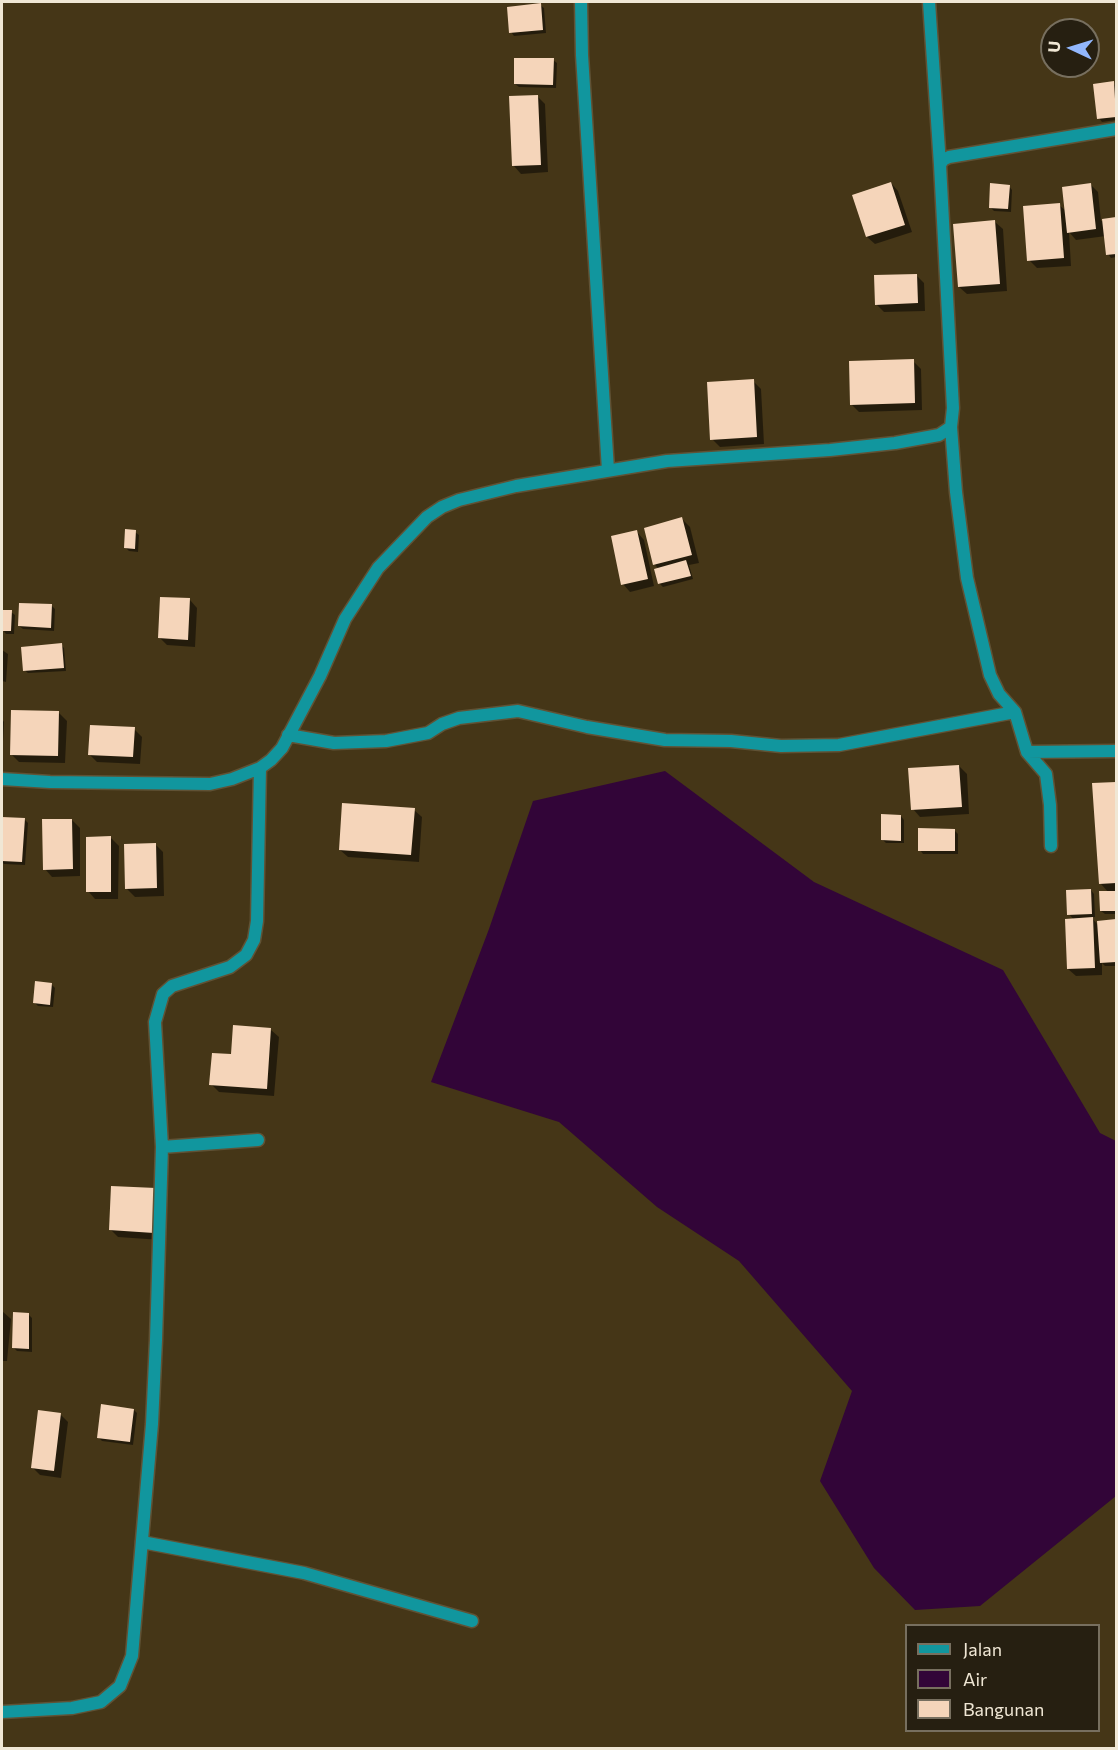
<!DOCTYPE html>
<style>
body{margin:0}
#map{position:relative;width:1118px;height:1750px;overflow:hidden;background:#453617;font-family:Commissioner,sans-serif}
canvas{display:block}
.frame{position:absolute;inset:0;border:3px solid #f0e7d5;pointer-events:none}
.legend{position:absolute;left:905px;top:1624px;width:195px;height:108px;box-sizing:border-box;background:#261f11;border:2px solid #776f5f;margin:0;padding:8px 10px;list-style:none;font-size:18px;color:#f0e7d5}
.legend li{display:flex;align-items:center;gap:12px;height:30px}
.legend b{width:30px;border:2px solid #776f5f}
.north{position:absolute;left:1040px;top:18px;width:60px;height:60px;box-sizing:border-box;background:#261f11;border:2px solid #776f5f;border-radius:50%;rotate:274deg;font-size:16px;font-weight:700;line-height:24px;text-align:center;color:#f0e7d5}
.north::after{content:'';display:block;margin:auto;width:21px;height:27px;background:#92b7fd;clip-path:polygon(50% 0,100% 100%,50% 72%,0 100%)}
</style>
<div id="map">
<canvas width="1118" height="1750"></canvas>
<div class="frame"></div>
<ul class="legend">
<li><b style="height:8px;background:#11969e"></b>Jalan</li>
<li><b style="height:16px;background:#320538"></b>Air</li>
<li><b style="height:16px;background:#f5d5ba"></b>Bangunan</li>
</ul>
<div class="north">U</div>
</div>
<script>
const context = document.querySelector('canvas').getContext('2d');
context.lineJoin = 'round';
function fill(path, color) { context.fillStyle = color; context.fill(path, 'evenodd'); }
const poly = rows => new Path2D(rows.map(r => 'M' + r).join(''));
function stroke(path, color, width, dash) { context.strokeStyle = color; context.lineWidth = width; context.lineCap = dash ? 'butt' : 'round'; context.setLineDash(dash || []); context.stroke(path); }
const water = poly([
 [665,771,814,882,1003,970,1100,1133,1116,1141,1116,1496,980,1606,915,1610,874,1568,820,1481,852,1391,739,1261,657,1207,559,1122,431,1082,489,929,533,801]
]);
const shadow = poly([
 [540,5,544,8,546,33,514,36,511,32],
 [553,60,557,63,556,88,519,87,515,84],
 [1113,83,1116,86,1116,120,1102,122,1099,118],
 [537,96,545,104,548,172,521,174,514,166],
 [891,183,898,191,912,232,875,244,867,237],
 [1090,184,1098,192,1101,221,1116,219,1116,257,1111,258,1108,254,1106,236,1076,240,1069,232,1071,266,1037,268,1029,260,1059,205,1066,211],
 [1009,186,1012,190,1011,212,994,211,990,207],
 [995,222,1003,229,1007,291,967,294,959,287],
 [916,275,924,283,925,311,884,312,876,304],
 [913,361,921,369,922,410,859,412,851,404],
 [753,381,761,389,764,444,720,447,712,439],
 [682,519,690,527,699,563,689,565,693,579,663,587,660,584,656,570,659,569,655,565],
 [135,532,139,535,138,552,129,551,126,548],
 [637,532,644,540,654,586,630,592,623,584],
 [190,600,197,608,195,647,167,645,160,638],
 [52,606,55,609,54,631,23,629,19,626],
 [11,612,15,615,14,634,6,634,3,630],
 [61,645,64,648,66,671,28,673,24,670],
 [2,650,8,654,6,682,2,681],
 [59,713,67,721,65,763,19,762,11,754],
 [2,719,4,722,2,761],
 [134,729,142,737,140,764,97,762,90,755],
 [959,766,967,774,969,814,920,817,913,809],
 [1116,783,1116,914,1105,914,1101,911,1109,893,1101,884,1093,785],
 [414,810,422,817,419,862,348,857,340,850],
 [901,816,904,820,904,843,886,843,883,840],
 [3,818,24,819,28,823,25,865,4,864,2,862],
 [72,820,80,828,80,876,52,877,45,869],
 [954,830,958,834,958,854,923,854,920,850],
 [111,838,119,846,118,899,95,899,88,891],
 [155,844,163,852,164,896,135,897,127,889],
 [1091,890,1094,894,1095,917,1091,917,1098,925,1098,922,1116,921,1116,966,1105,966,1102,963,1102,975,1076,976,1068,969,1074,920,1069,914],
 [51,984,55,988,53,1007,38,1006,35,1003],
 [271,1030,279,1037,274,1096,219,1092,211,1084,232,1056],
 [113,1187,161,1240,118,1237,110,1229],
 [2,1311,11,1319,7,1361,2,1361],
 [29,1315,32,1318,32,1352,17,1351,14,1348],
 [134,1410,137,1413,133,1445,102,1441,98,1437],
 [60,1414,68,1422,61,1478,40,1475,32,1467]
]);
const building = poly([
 [541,3,543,30,509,33,507,7],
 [514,58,554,58,553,85,514,84],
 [1114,81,1116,117,1097,119,1093,84],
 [538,95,541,165,512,166,509,96],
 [891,182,905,225,866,237,852,195],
 [990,183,1010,185,1008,209,989,208],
 [1091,183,1096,229,1067,233,1062,187],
 [1060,203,1064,258,1027,261,1023,206],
 [1116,217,1116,254,1106,255,1102,219],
 [995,220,1000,284,958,287,953,224],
 [917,274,918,303,875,305,874,275],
 [914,359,915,403,850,405,849,361],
 [754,379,757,437,710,440,707,382],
 [682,517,692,555,653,565,644,528],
 [125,529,136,530,135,549,124,548],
 [637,530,648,579,621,585,611,536],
 [686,560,691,576,658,584,654,569],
 [160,597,190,598,188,640,158,638],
 [19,603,52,604,51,628,18,626],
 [2,610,12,610,11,631,2,631],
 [62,643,64,668,23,671,21,647],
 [11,710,59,711,58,756,10,755],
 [90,725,135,727,133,757,88,755],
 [959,765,962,807,911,810,908,768],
 [1116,782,1116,883,1099,884,1092,783],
 [342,803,415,808,411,855,339,850],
 [881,814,901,815,901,841,881,840],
 [2,817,25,818,22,862,2,861],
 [42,819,72,819,73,869,43,870],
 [918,828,955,829,955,851,918,851],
 [111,836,111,892,86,892,86,837],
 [156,843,157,888,125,889,124,844],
 [1091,889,1092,914,1067,915,1066,890],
 [1099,891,1116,891,1116,911,1100,911],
 [1093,917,1095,968,1067,969,1065,919],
 [1116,919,1116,962,1100,963,1097,921],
 [35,981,52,983,50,1005,33,1003],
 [233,1025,271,1028,267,1089,209,1085,212,1053,231,1054],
 [111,1186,156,1188,154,1233,109,1230],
 [13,1312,29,1313,29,1349,12,1348],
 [101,1404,134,1409,130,1442,97,1438],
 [38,1410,61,1413,54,1471,31,1468]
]);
const lane = poly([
 [142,1542,304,1573,472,1621]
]);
const street = poly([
 [581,2,582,55,608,470],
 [929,2,940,165,953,408,951,427,956,492,967,578,990,675,999,694,1015,712,1027,752,1046,774,1050,805,1051,846],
 [940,165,943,160,949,157,1116,129],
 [288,735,334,743,386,741,428,733,442,724,459,718,518,711,587,727,665,740,731,741,781,746,839,745,1015,712],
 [1027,752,1116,751],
 [2,779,50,782,210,784,232,779,260,768,271,760,282,748,320,676,345,619,378,568,427,517,442,507,459,500,516,486,667,461,830,450,895,443,939,435,951,427],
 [162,1147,258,1140],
 [2,1712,72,1708,101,1702,120,1686,132,1656,152,1424,156,1340,162,1147,155,1022,163,994,172,986,230,967,246,955,254,940,257,921,260,768]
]);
fill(water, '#320538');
fill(shadow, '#0007');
fill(building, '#f5d5ba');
stroke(lane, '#605235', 15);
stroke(street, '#605235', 15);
stroke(lane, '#11969e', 12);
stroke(street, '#11969e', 12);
</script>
